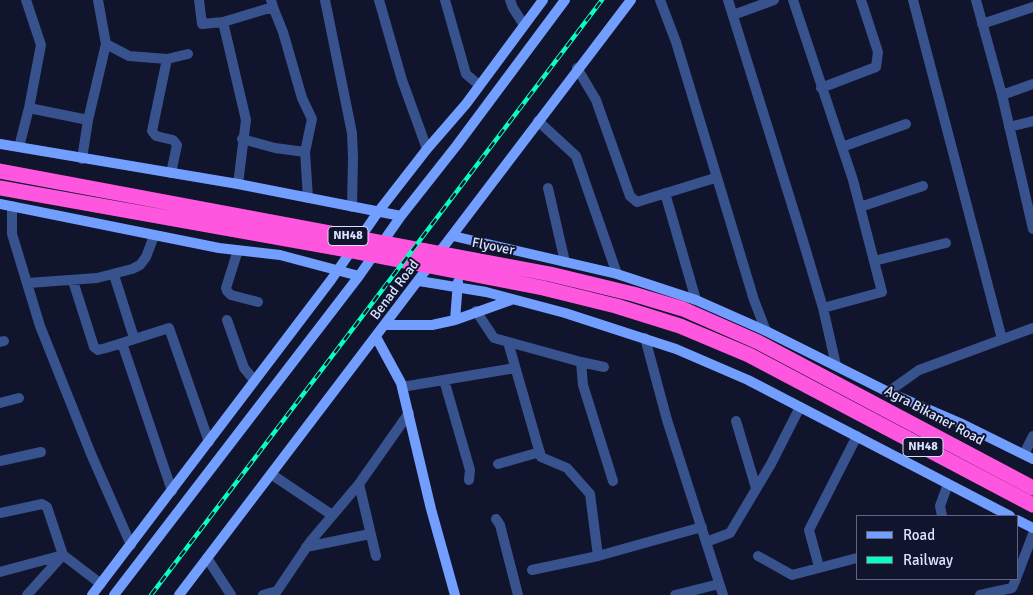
<!DOCTYPE html>
<style>
body{margin:0}
#map{position:relative;width:1033px;height:595px;overflow:hidden;background:#10142d;font-family:Signika,sans-serif}
canvas{display:block}
.legend{position:absolute;left:856px;top:515px;width:162px;height:65px;box-sizing:border-box;background:#10142d;border:1px solid #616781;margin:0;padding:6px 9px;list-style:none;font-size:15px;color:#dbe3ff}
.legend li{display:flex;align-items:center;gap:10px;height:25px}
.legend b{width:25px;border:1px solid #616781}
</style>
<div id="map">
<canvas width="1033" height="595"></canvas>
<ul class="legend">
<li><b style="height:6px;background:#729eff"></b>Road</li>
<li><b style="height:6px;background:#07ffc4"></b>Railway</li>
</ul>
</div>
<script>
const context = document.querySelector('canvas').getContext('2d');
context.lineJoin = 'round';
const poly = rows => new Path2D(rows.map(r => 'M' + r).join(''));
function stroke(path, color, width, dash) { context.strokeStyle = color; context.lineWidth = width; context.lineCap = dash ? 'butt' : 'round'; context.setLineDash(dash || []); context.stroke(path); }
function drawText(font, color, halo, rows, align = 'center') {
  context.font = font + ' Signika,sans-serif'; context.lineWidth = 4; context.setLineDash([]); context.textBaseline = 'middle'; context.strokeStyle = halo; context.fillStyle = color; for (const [text, x, y, turn = 0] of rows) {
    context.save(); context.translate(x, y); context.rotate((+turn || 0) * Math.PI / 180); context.textAlign = isNaN(turn) ? turn : align; if (halo) context.strokeText(text, 0, 0); context.fillText(text, 0, 0); context.restore();
  }
}
const street = poly([
 [199,0,202,24,223,22,273,7,271,0],
 [325,0,352,133,353,158,352,207],
 [379,0,402,80,427,149],
 [445,0,466,74,479,85],
 [510,0,513,8,524,25],
 [660,0,676,42,754,300,766,331],
 [728,0,801,234,823,308,836,365],
 [793,0,853,180,882,292,823,308],
 [913,0,1002,339],
 [976,0,1002,95,1033,229],
 [273,7,283,32,302,98,312,119,305,152,308,198],
 [733,15,774,0],
 [223,22,246,120,238,184],
 [982,24,1033,7],
 [106,44,129,56,167,59,152,131,156,136,173,140,177,145,171,173],
 [167,59,188,54],
 [577,68,596,100,630,196,637,202,715,178],
 [821,88,876,67,878,52,861,0],
 [1002,95,1033,84],
 [29,108,88,120,82,159],
 [88,120,106,44,98,0],
 [538,121,576,156,617,274],
 [1009,127,1033,121],
 [242,139,275,148,305,152],
 [19,147,29,108,41,45,26,0],
 [842,147,906,124],
 [548,188,565,262],
 [665,193,696,300],
 [12,206,12,234,40,326,91,454,131,545],
 [860,207,923,186],
 [238,250,226,288,227,291,231,295,258,302],
 [874,261,946,243],
 [114,275,134,338],
 [73,281,94,347,98,350,106,348,122,343],
 [28,283,97,278,132,269,140,265,146,257,154,236],
 [476,311,494,338,581,362,583,385,613,481],
 [227,320,244,368,254,380],
 [645,338,667,420,723,595],
 [0,342,4,341],
 [508,342,541,457,567,468,590,494,598,556,702,527],
 [581,362,604,367],
 [444,380,470,470,469,480],
 [402,387,515,368],
 [888,392,919,370,1033,328],
 [0,403,19,398],
 [736,421,756,488],
 [1024,454,1033,436],
 [0,461,41,452],
 [498,464,540,452],
 [271,474,332,515],
 [172,491,122,343,169,328,209,442],
 [0,513,42,504,47,507,63,555,101,584],
 [942,516,940,506,948,484],
 [496,519,500,525,518,595],
 [706,542,730,533,771,464,800,407],
 [306,547,370,534],
 [376,556,359,484,409,413],
 [758,556,792,575,857,558],
 [207,558,231,595],
 [819,567,809,530,857,436],
 [532,570,598,556],
 [0,572,63,555],
 [1017,576,1033,534],
 [27,595,63,555],
 [263,595,277,591,310,542,359,484],
 [675,595,719,584],
 [980,595,1012,588,1016,579]
]);
const secondary = poly([
 [0,144,238,184,401,216],
 [0,204,219,248,280,255,359,276],
 [453,236,617,274,696,300,766,331,888,392,960,423,1033,459],
 [419,281,486,292,565,313,676,349,748,380,1010,516],
 [455,320,458,282],
 [386,325,432,325,455,320,511,300],
 [376,337,401,383,431,509,455,595],
 [1017,520,1033,528],
 [92,595,331,280,378,212,427,149,466,104,543,0],
 [114,595,359,276,401,216,457,145,565,0],
 [179,595,631,0]
]);
const highway = poly([
 [0,171,550,274,633,294,683,309,758,342,1033,488],
 [0,188,348,250,543,288,616,306,680,326,749,355,1033,505]
]);
const rail = poly([
 [151,595,602,0]
]);
const shields = [
 [348,236,40],
 [923,447,40]
];
const shieldNames = [
 ["NH48",348,236],
 ["NH48",923,447]
];
const streetNames = [
 ["Flyover",493,247,11],
 ["Benad Road",395,290,-53],
 ["Agra Bikaner Road",934,416,28]
];
stroke(street, '#38528e', 10);
stroke(secondary, '#729eff', 10);
stroke(highway, '#ff56e0', 15);
stroke(rail, '#07ffc4', 4.5);
stroke(rail, '#10142d', 2.5, [8]);
for (const [x, y, w] of shields) { const box = new Path2D(); box.roundRect(x - w / 2, y - 9.5, w, 19, 4); context.fillStyle = '#10142d'; context.fill(box); stroke(box, '#dbe3ff', 1); }
drawText('bold 12px', '#dbe3ff', null, shieldNames);
drawText('14px', '#dbe3ff', '#10142d', streetNames);
</script>
